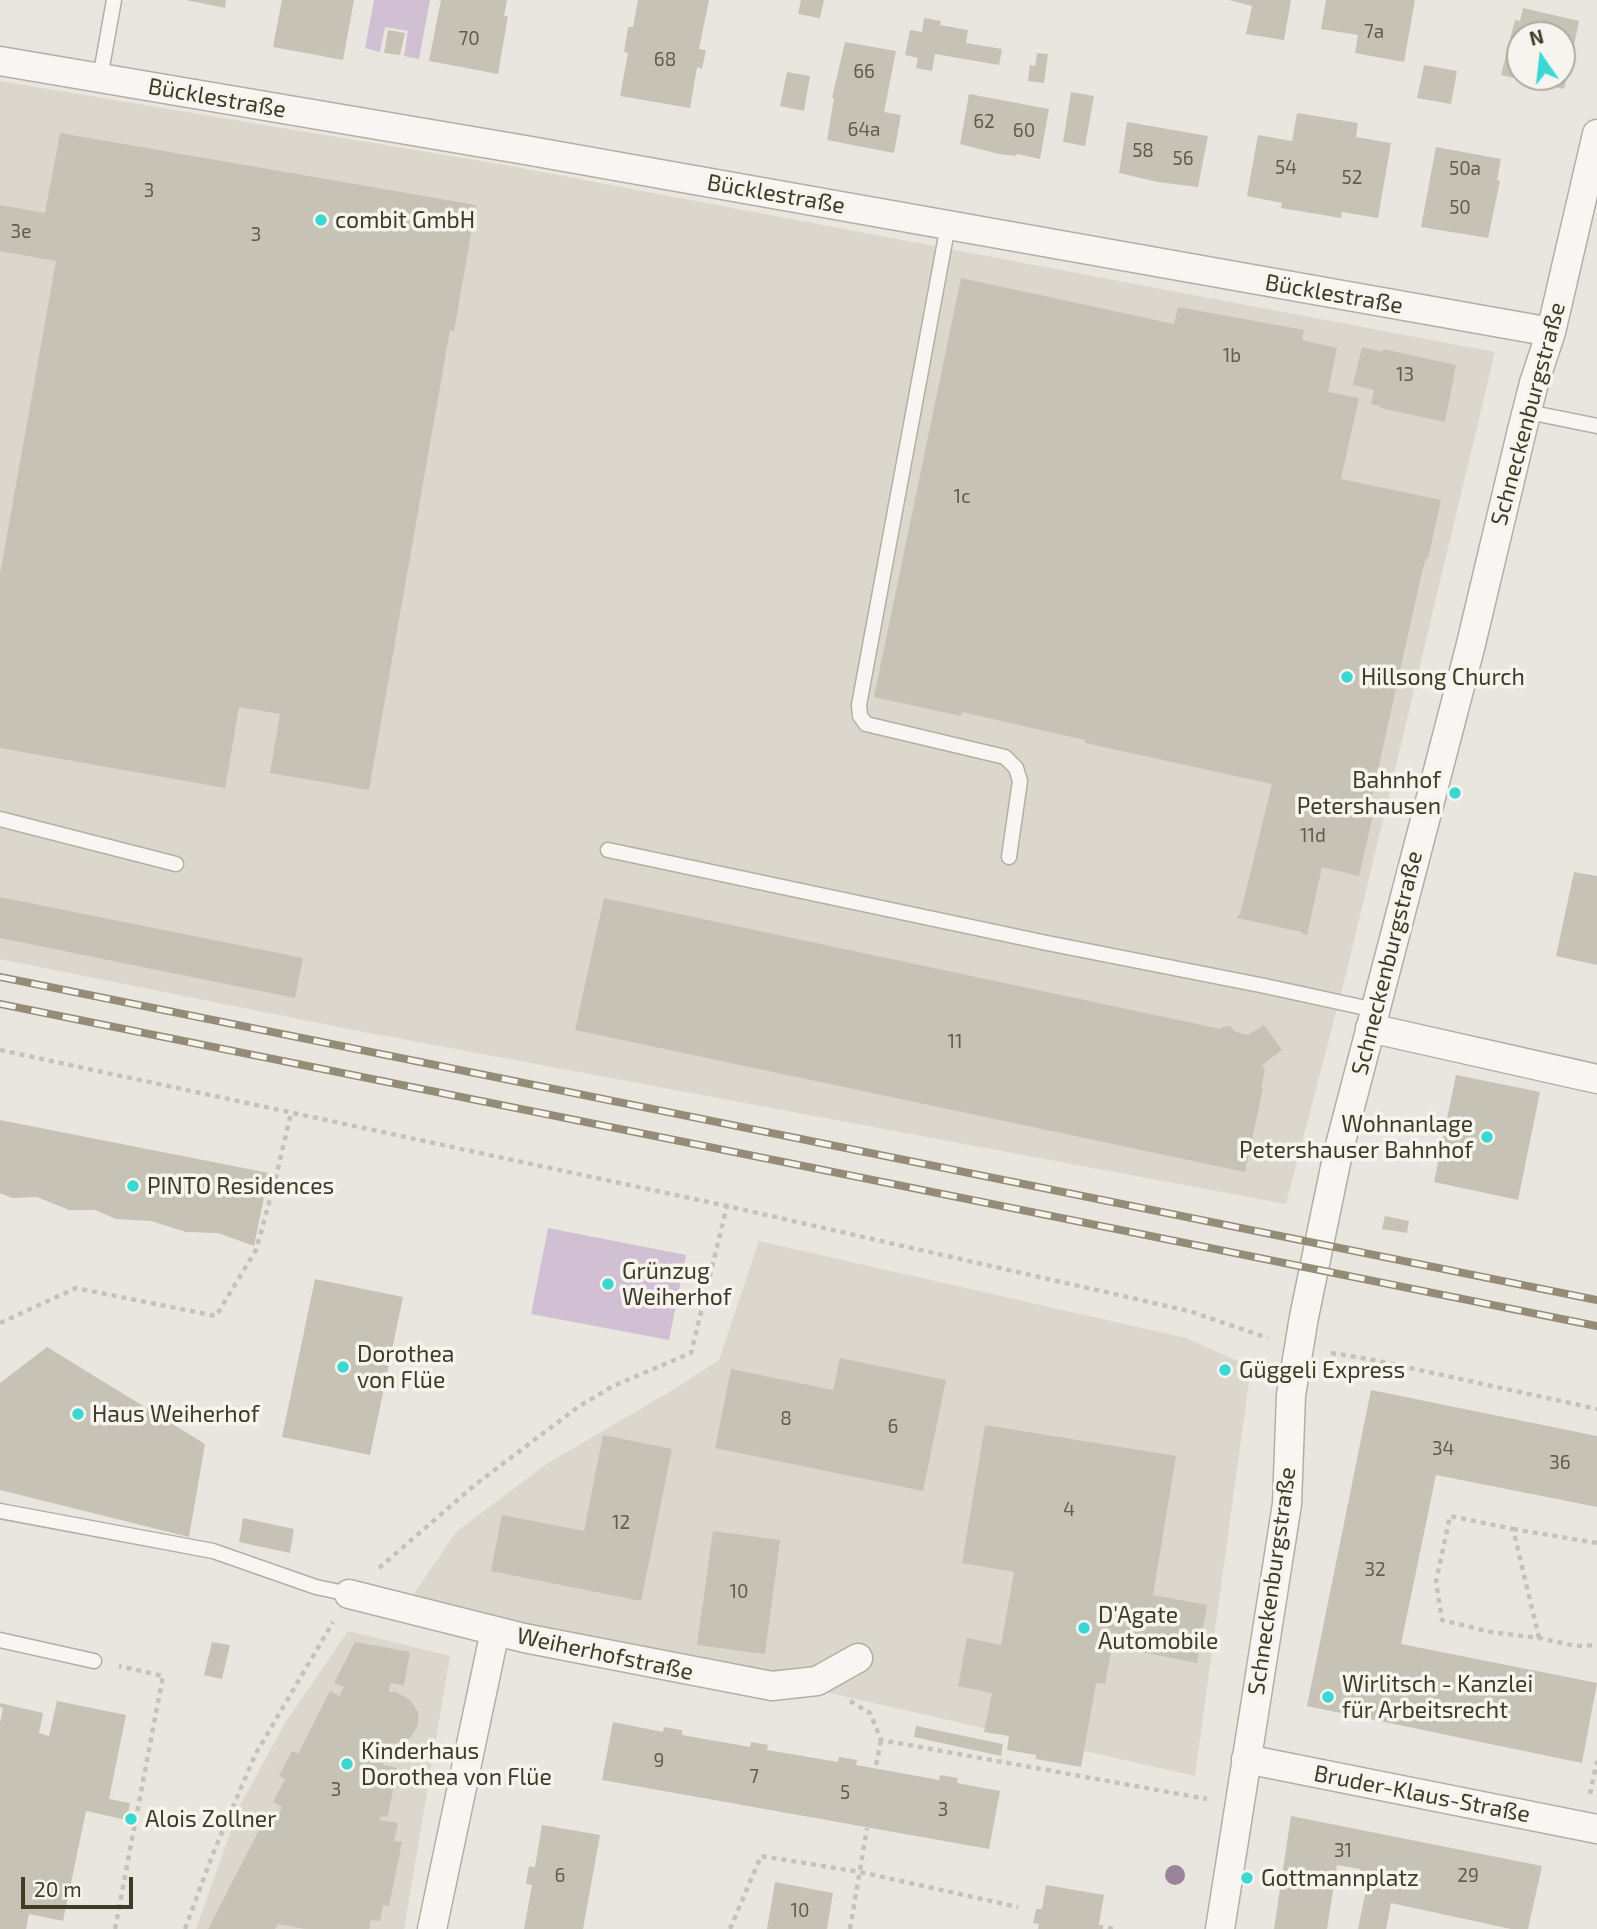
<!DOCTYPE html>
<meta charset="utf-8">
<style>
body{margin:0}
#map{position:relative;width:1597px;height:1929px;overflow:hidden;background:#e9e6df;font-family:"Exo 2",sans-serif}
canvas{display:block}
.north{position:absolute;left:1506px;top:21px;width:70px;height:70px;box-sizing:border-box;background:#f6f4ee;border:2px solid #aeaa9e;border-radius:50%;rotate:346deg;font-size:19px;font-weight:700;line-height:28px;text-align:center;color:#413b26}
.north::after{content:'';display:block;margin:auto;width:24px;height:32px;background:#3ad7d3;clip-path:polygon(50% 0,100% 100%,50% 72%,0 100%)}
.scale{position:absolute;left:21px;top:1877px;width:112px;height:32px;box-sizing:border-box;border:4px solid #413b26;border-top:0;padding-left:9px;font-size:21px;line-height:24px;white-space:nowrap;color:#413b26;-webkit-text-stroke:5px #f6f4ee;paint-order:stroke}
</style>
<div id="map">
<canvas width="1597" height="1929"></canvas>
<div class="north">N</div>
<div class="scale">20 m</div>
</div>
<script>
const context = document.querySelector('canvas').getContext('2d');
context.lineJoin = 'round';
function fill(path, color) { context.fillStyle = color; context.fill(path, 'evenodd'); }
const poly = rows => new Path2D(rows.map(r => 'M' + r).join(''));
function stroke(path, color, width, dash) { context.strokeStyle = color; context.lineWidth = width; context.lineCap = dash ? 'butt' : 'round'; context.setLineDash(dash || []); context.stroke(path); }
function drawText(font, color, halo, rows, align = 'center') {
  context.font = font + ' "Exo 2",sans-serif'; context.lineWidth = 7; context.setLineDash([]); context.textBaseline = 'middle'; context.strokeStyle = halo; context.fillStyle = color; for (const [text, x, y, turn = 0] of rows) {
    context.save(); context.translate(x, y); context.rotate((+turn || 0) * Math.PI / 180); context.textAlign = isNaN(turn) ? turn : align; if (halo) context.strokeText(text, 0, 0); context.fillText(text, 0, 0); context.restore();
  }
}
const built = poly([
 [0,81,505,165,1495,352,1347,970,1286,1204,343,1028,0,959],
 [759,1241,1186,1338,1251,1367,1195,1776,411,1598,456,1532,548,1463,676,1388,719,1360],
 [348,1631,450,1656,404,1929,196,1929,240,1805,285,1723]
]);
const green = poly([
 [374,0,430,0,419,59,404,56,408,31,385,27,380,52,365,48],
 [548,1228,686,1255,669,1340,531,1314]
]);
const building = poly([
 [186,0,226,0,225,8],
 [282,0,354,0,343,60,273,47],
 [441,0,507,0,504,16,508,16,498,74,429,61],
 [638,0,709,0,699,49,706,50,702,69,697,67,690,108,620,96,628,53,624,52,628,27,633,27],
 [801,0,824,0,820,18,798,14],
 [1229,0,1291,0,1284,40,1246,34,1252,6],
 [1326,0,1415,0,1404,62,1355,53,1358,35,1321,29],
 [1523,8,1579,21,1574,46,1575,46,1564,89,1501,75,1515,20,1520,21],
 [1520,35,1562,35,1562,77,1520,77],
 [924,18,941,21,940,25,968,30,966,43,1002,49,999,65,935,54,932,71,916,68,918,58,905,55,910,30,922,32],
 [388,30,405,33,400,55,384,53],
 [845,42,896,51,884,112,901,115,894,153,827,140,834,98,832,98],
 [1037,53,1048,54,1044,83,1028,81,1030,65,1035,66],
 [1424,65,1457,71,1451,104,1417,98],
 [787,72,810,76,804,111,780,106],
 [1071,92,1094,96,1085,146,1063,142],
 [969,94,1049,109,1040,159,1017,154,1016,156,999,154,960,144],
 [1297,113,1358,123,1356,137,1391,143,1378,218,1342,212,1341,218,1281,208,1282,203,1247,196,1258,135,1292,141],
 [1127,122,1208,136,1198,187,1158,182,1119,173],
 [60,133,476,205,454,331,450,330,369,790,270,773,280,714,239,707,225,788,0,748,0,574,56,261,0,251,0,205,45,213],
 [1436,147,1501,159,1497,180,1500,181,1488,238,1421,227],
 [961,278,1174,324,1178,307,1304,330,1302,340,1337,348,1328,392,1359,398,1341,479,1441,500,1428,559,1426,558,1422,572,1370,805,1375,806,1359,876,1322,867,1307,935,1302,934,1302,932,1237,918,1238,915,1240,915,1272,784,1085,743,1085,740,962,712,961,716,874,697],
 [1362,347,1383,352,1383,349,1456,365,1445,422,1380,408,1380,406,1371,404,1374,390,1353,385],
 [1574,872,1597,876,1597,965,1556,956],
 [0,897,303,958,295,998,0,938],
 [604,898,1221,1029,1223,1027,1230,1026,1236,1032,1248,1035,1264,1025,1282,1050,1262,1065,1265,1069,1261,1088,1263,1088,1245,1172,575,1030],
 [1456,1075,1540,1092,1518,1200,1434,1182],
 [0,1120,269,1173,254,1246,218,1233,186,1232,151,1221,116,1219,95,1210,69,1210,37,1197,12,1198,0,1193],
 [1385,1216,1409,1221,1407,1233,1382,1229],
 [315,1279,403,1297,370,1455,282,1437],
 [47,1347,205,1444,189,1537,0,1490,0,1383],
 [840,1358,946,1380,923,1491,715,1448,731,1369,833,1390],
 [1371,1390,1597,1436,1597,1507,1436,1475,1401,1644,1597,1683,1582,1763,1307,1706],
 [985,1425,1176,1456,1153,1595,1207,1605,1197,1663,1141,1652,1142,1648,1113,1642,1105,1684,1096,1683,1081,1767,1036,1759,1036,1755,1007,1750,1009,1736,984,1732,992,1693,958,1686,967,1638,1001,1645,1014,1572,962,1563],
 [603,1435,672,1449,641,1601,491,1571,502,1515,584,1531],
 [243,1518,294,1529,290,1553,239,1542],
 [713,1531,780,1540,765,1654,697,1645],
 [212,1642,230,1645,222,1679,204,1675],
 [355,1642,410,1652,404,1685,390,1683,389,1692,396,1692,410,1700,418,1712,418,1720,417,1727,410,1738,402,1743,388,1744,387,1749,398,1752,397,1756,396,1762,384,1760,383,1765,397,1768,388,1816,380,1817,380,1820,398,1823,394,1841,402,1842,389,1906,383,1905,380,1921,371,1920,369,1929,305,1929,278,1924,275,1929,208,1929,269,1811,278,1815,282,1807,273,1802,285,1779,279,1776,292,1751,298,1754,330,1691,339,1696,344,1687,334,1683],
 [57,1701,126,1715,109,1799,130,1803,127,1820,86,1811,63,1921,29,1914,26,1929,0,1929,0,1723,3,1708,0,1707,0,1703,43,1713,39,1733,49,1736],
 [613,1722,663,1732,664,1727,682,1730,682,1735,750,1747,751,1742,768,1745,767,1750,838,1762,839,1757,857,1760,856,1765,939,1780,940,1775,958,1778,957,1783,1000,1791,989,1849,602,1780],
 [916,1726,1003,1744,1001,1756,914,1737],
 [1291,1816,1542,1866,1528,1929,1511,1929,1391,1903,1386,1929,1358,1929,1368,1880,1359,1879,1360,1869,1337,1865,1327,1929,1274,1929],
 [542,1825,600,1835,583,1929,524,1929,532,1885,526,1884,529,1866,535,1867],
 [775,1882,833,1893,827,1929,767,1929],
 [1046,1885,1104,1895,1098,1929,1038,1929,1039,1924,1033,1923,1036,1909,1042,1909]
]);
const path = poly([
 [0,1050,727,1206,1189,1311,1268,1338],
 [267,1179,275,1181,291,1113],
 [0,1323,76,1288,216,1316,256,1250,275,1181],
 [1331,1353,1369,1359,1597,1409],
 [1513,1529,1597,1543],
 [379,1568,476,1484,578,1407,613,1386,691,1353,727,1206],
 [1539,1638,1513,1529,1450,1516,1436,1582,1442,1620,1491,1632,1539,1638,1576,1646,1597,1645],
 [850,1701,870,1713,881,1740,1207,1799],
 [876,1765,881,1740],
 [1590,1794,1597,1761],
 [1098,1927,1116,1929],
 [115,1929,163,1676,119,1666],
 [185,1929,212,1856,255,1755,333,1622],
 [730,1929,761,1856,860,1872,1018,1907],
 [850,1929,867,1828]
]);
const service = poly([
 [100,78,114,0],
 [948,225,859,705,860,716,866,724,1005,757,1016,768,1020,781,1009,857],
 [1528,412,1597,426],
 [0,819,176,864],
 [608,850,1047,943,1265,986,1375,1010],
 [0,1511,213,1551,316,1587,349,1594],
 [0,1640,94,1661]
]);
const minor = poly([
 [0,61,525,150,1551,332],
 [1370,1028,1597,1079],
 [349,1594,524,1638,772,1686,817,1681,858,1658],
 [1246,1759,1597,1829],
 [432,1929,495,1631],
 [1220,1929,1287,1504,1291,1395,1304,1317,1338,1153,1470,648,1522,430,1534,383,1551,332,1597,134]
]);
const rail = poly([
 [0,977,1597,1300],
 [0,1004,1597,1326]
]);
const trees = [
 [1175,1875]
];
const markers = [
 [321,220,7,"#3ad7d3"],
 [1347,677,7,"#3ad7d3"],
 [1455,793,7,"#3ad7d3"],
 [1487,1137,7,"#3ad7d3"],
 [133,1186,7,"#3ad7d3"],
 [608,1284,7,"#3ad7d3"],
 [343,1367,7,"#3ad7d3"],
 [1225,1370,7,"#3ad7d3"],
 [78,1414,7,"#3ad7d3"],
 [1084,1628,7,"#3ad7d3"],
 [1328,1697,7,"#3ad7d3"],
 [347,1764,7,"#3ad7d3"],
 [131,1819,7,"#3ad7d3"],
 [1247,1878,7,"#3ad7d3"]
];
const numberNames = [
 ["7a",1374,32],
 ["70",469,39],
 ["68",665,60],
 ["66",864,72],
 ["62",984,122],
 ["64a",864,130],
 ["60",1024,131],
 ["58",1143,151],
 ["56",1183,159],
 ["54",1286,168],
 ["50a",1465,169],
 ["52",1352,178],
 ["3",149,191],
 ["50",1460,208],
 ["3e",21,232],
 ["3",256,235],
 ["1b",1232,356],
 ["13",1405,375],
 ["1c",962,497],
 ["11d",1313,836],
 ["11",955,1042],
 ["8",786,1419],
 ["6",893,1427],
 ["34",1443,1449],
 ["36",1560,1463],
 ["4",1069,1510],
 ["12",621,1523],
 ["32",1375,1570],
 ["10",739,1592],
 ["9",659,1761],
 ["7",754,1777],
 ["3",336,1790],
 ["5",845,1793],
 ["3",943,1810],
 ["31",1343,1851],
 ["6",560,1876],
 ["29",1468,1876],
 ["10",800,1911]
];
const streetNames = [
 ["Bücklestraße",217,98,10],
 ["Bücklestraße",776,194,10],
 ["Bücklestraße",1334,294,10],
 ["Schneckenburgstraße",1528,414,-75],
 ["Schneckenburgstraße",1387,963,-76],
 ["Schneckenburgstraße",1272,1581,-82],
 ["Weiherhofstraße",605,1654,12],
 ["Bruder-Klaus-Straße",1422,1794,11]
];
const poiNames = [
 ["combit GmbH",335,220],
 ["Hillsong Church",1361,677],
 ["Bahnhof",1441,780,"right"],
 ["Petershausen",1441,806,"right"],
 ["Wohnanlage",1473,1124,"right"],
 ["Petershauser Bahnhof",1473,1150,"right"],
 ["PINTO Residences",147,1186],
 ["Grünzug",622,1271],
 ["Weiherhof",622,1297],
 ["Dorothea",357,1354],
 ["von Flüe",357,1380],
 ["Güggeli Express",1239,1370],
 ["Haus Weiherhof",92,1414],
 ["D'Agate",1098,1615],
 ["Automobile",1098,1641],
 ["Wirlitsch - Kanzlei",1342,1684],
 ["für Arbeitsrecht",1342,1710],
 ["Kinderhaus",361,1751],
 ["Dorothea von Flüe",361,1777],
 ["Alois Zollner",145,1819],
 ["Gottmannplatz",1261,1878]
];
fill(built, '#dbd7cc');
fill(green, '#d1bfd4');
fill(building, '#c6c2b5');
stroke(service, '#b3afa4', 17);
stroke(minor, '#b3afa4', 31);
stroke(path, '#c4c2b9', 4.5, [5, 5]);
stroke(service, '#f7f6f2', 14);
stroke(minor, '#f7f6f2', 28);
stroke(rail, '#948c77', 8);
stroke(rail, '#f6f4ee', 5, [16]);
context.fillStyle = '#9b8498';
for (const [x, y] of trees) { context.beginPath(); context.arc(x, y, 10, 0, 2 * Math.PI); context.fill(); }
for (const [x, y, r, color] of markers) { const dot = new Path2D(); dot.arc(x, y, r, 0, 2 * Math.PI); context.fillStyle = color; context.fill(dot); stroke(dot, '#f6f4ee', 2.5); }
drawText('19px', '#625d4a', null, numberNames);
drawText('23px', '#413b26', '#f6f4ee', streetNames);
drawText('23px', '#413b26', '#f6f4ee', poiNames, 'left');
</script>
